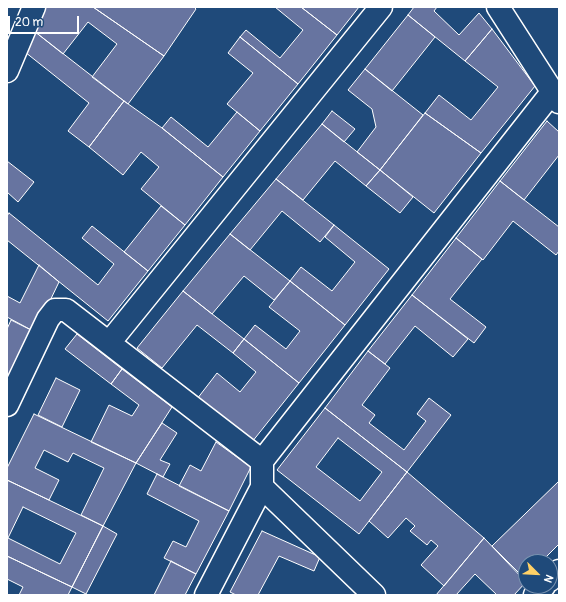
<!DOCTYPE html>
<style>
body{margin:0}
#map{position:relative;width:566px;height:602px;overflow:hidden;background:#1f4a7a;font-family:Pangolin,sans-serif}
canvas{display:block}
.frame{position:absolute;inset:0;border:8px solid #fff;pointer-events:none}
.north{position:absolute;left:518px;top:554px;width:40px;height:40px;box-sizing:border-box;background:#1f4a7a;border:1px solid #7992af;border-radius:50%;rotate:114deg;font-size:11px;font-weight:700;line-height:16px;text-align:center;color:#fff}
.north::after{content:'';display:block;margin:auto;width:14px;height:18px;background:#ffd166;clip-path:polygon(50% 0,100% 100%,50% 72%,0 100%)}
.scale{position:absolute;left:8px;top:16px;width:71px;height:18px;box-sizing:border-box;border:2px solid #fff;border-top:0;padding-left:5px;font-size:12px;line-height:14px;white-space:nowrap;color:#fff;-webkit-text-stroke:3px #1f4a7a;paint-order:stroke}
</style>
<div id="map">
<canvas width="566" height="602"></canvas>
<div class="frame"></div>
<div class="north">N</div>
<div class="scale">20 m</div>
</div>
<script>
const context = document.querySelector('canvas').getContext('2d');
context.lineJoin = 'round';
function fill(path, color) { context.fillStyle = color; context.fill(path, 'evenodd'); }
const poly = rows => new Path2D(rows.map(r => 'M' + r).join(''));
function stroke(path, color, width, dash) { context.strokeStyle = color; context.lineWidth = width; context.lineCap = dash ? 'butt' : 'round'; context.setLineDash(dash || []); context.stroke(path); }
const building = poly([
 [44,7,93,7,164,56,128,104,92,77,117,44,88,22,63,54,34,31,44,7],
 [93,7,194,7,196,9,164,56,93,7],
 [275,7,301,7,337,35,298,84,240,37,246,30,280,58,303,30,275,7],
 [301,7,359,7,337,35,301,7],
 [414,7,437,7,434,11,459,35,479,13,492,29,465,61,408,15,414,7],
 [408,15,435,37,392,91,365,69,408,15],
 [492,29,535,86,481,153,425,113,439,95,471,120,498,87,465,61,492,29],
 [34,31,124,101,89,147,68,131,89,103,25,52,34,31],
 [240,37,298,84,260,131,227,104,253,73,228,53,240,37],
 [365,69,423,115,380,170,357,152,376,127,372,109,348,90,365,69],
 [124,101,162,128,223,177,185,225,141,189,159,167,141,152,123,175,89,147,124,101],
 [332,111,355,129,344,142,322,124,332,111],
 [237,112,260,131,223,177,162,128,171,117,208,147,237,112],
 [425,113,481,153,434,213,380,170,425,113],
 [547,121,559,132,559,155,524,200,500,181,547,121],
 [322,124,380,170,366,186,335,161,303,200,276,179,322,124],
 [7,161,34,182,18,202,7,192,7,161],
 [380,170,413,197,400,213,366,186,380,170],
 [276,179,334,225,320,242,282,211,250,250,230,234,276,179],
 [500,181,559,227,559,251,556,255,513,221,483,260,456,238,500,181],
 [161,206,185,225,148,271,124,252,161,206],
 [9,213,98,285,114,264,82,238,92,226,148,271,108,321,7,240,7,216,9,213],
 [334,225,389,269,345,325,290,281,301,267,332,291,355,262,325,237,334,225],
 [230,234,290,281,274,300,244,276,212,314,183,291,230,234],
 [456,238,482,259,450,299,486,327,474,343,412,295,456,238],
 [39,265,59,282,35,332,7,317,7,296,20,303,39,265],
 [290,281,345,325,299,383,244,339,255,325,286,349,300,331,269,307,290,281],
 [183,291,244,339,233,353,197,325,162,368,137,348,183,291],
 [412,295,468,339,453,357,415,326,385,364,368,351,412,295],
 [11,320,35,332,7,381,7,329,11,320],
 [77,334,122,369,111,384,65,349,77,334],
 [244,339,299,383,252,442,197,399,217,373,240,392,256,372,233,353,244,339],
 [368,351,390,368,362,405,375,415,369,423,404,450,426,421,417,414,429,398,451,415,407,472,325,408,368,351],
 [122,369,172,407,136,463,91,442,109,405,132,416,139,405,111,384,122,369],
 [56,378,80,390,62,427,38,415,56,378],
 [325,408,407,472,359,534,277,470,325,408],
 [338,438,382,472,360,501,316,467,338,438],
 [34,414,136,463,103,526,81,515,104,468,73,453,68,462,44,450,35,468,59,480,49,500,7,480,7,468,34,414],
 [162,423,177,433,160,460,170,464,163,477,136,463,162,423],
 [216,442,251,467,229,511,179,486,190,465,201,471,216,442],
 [407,472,484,538,444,586,421,565,438,546,431,540,427,545,410,531,415,526,406,518,388,538,369,521,407,472],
 [157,474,229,511,196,574,164,558,173,541,186,547,199,521,147,494,157,474],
 [7,480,103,526,72,587,7,556,7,480],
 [23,507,76,533,60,564,8,538,23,507],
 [559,481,559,544,541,562,526,562,526,576,524,578,492,546,559,481],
 [103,526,117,534,86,594,72,587,103,526],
 [262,531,320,557,314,571,279,556,258,595,236,595,230,592,262,531],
 [484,538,526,582,514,595,497,595,475,574,456,595,436,595,484,538],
 [7,556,72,587,68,595,19,595,23,587,7,579,7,556],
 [171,561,196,574,185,595,154,595,171,561]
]);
const street = poly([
 [498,7,559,102],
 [7,71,34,7],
 [109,343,381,7],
 [7,405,48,319,55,310,66,310,262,461],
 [262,487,374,595],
 [550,580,559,571],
 [206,595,262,487,262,461,553,91],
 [535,595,544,586]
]);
fill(building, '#6774a0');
stroke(building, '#fff', 1);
stroke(street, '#fff', 25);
stroke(street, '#1f4a7a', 22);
</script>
